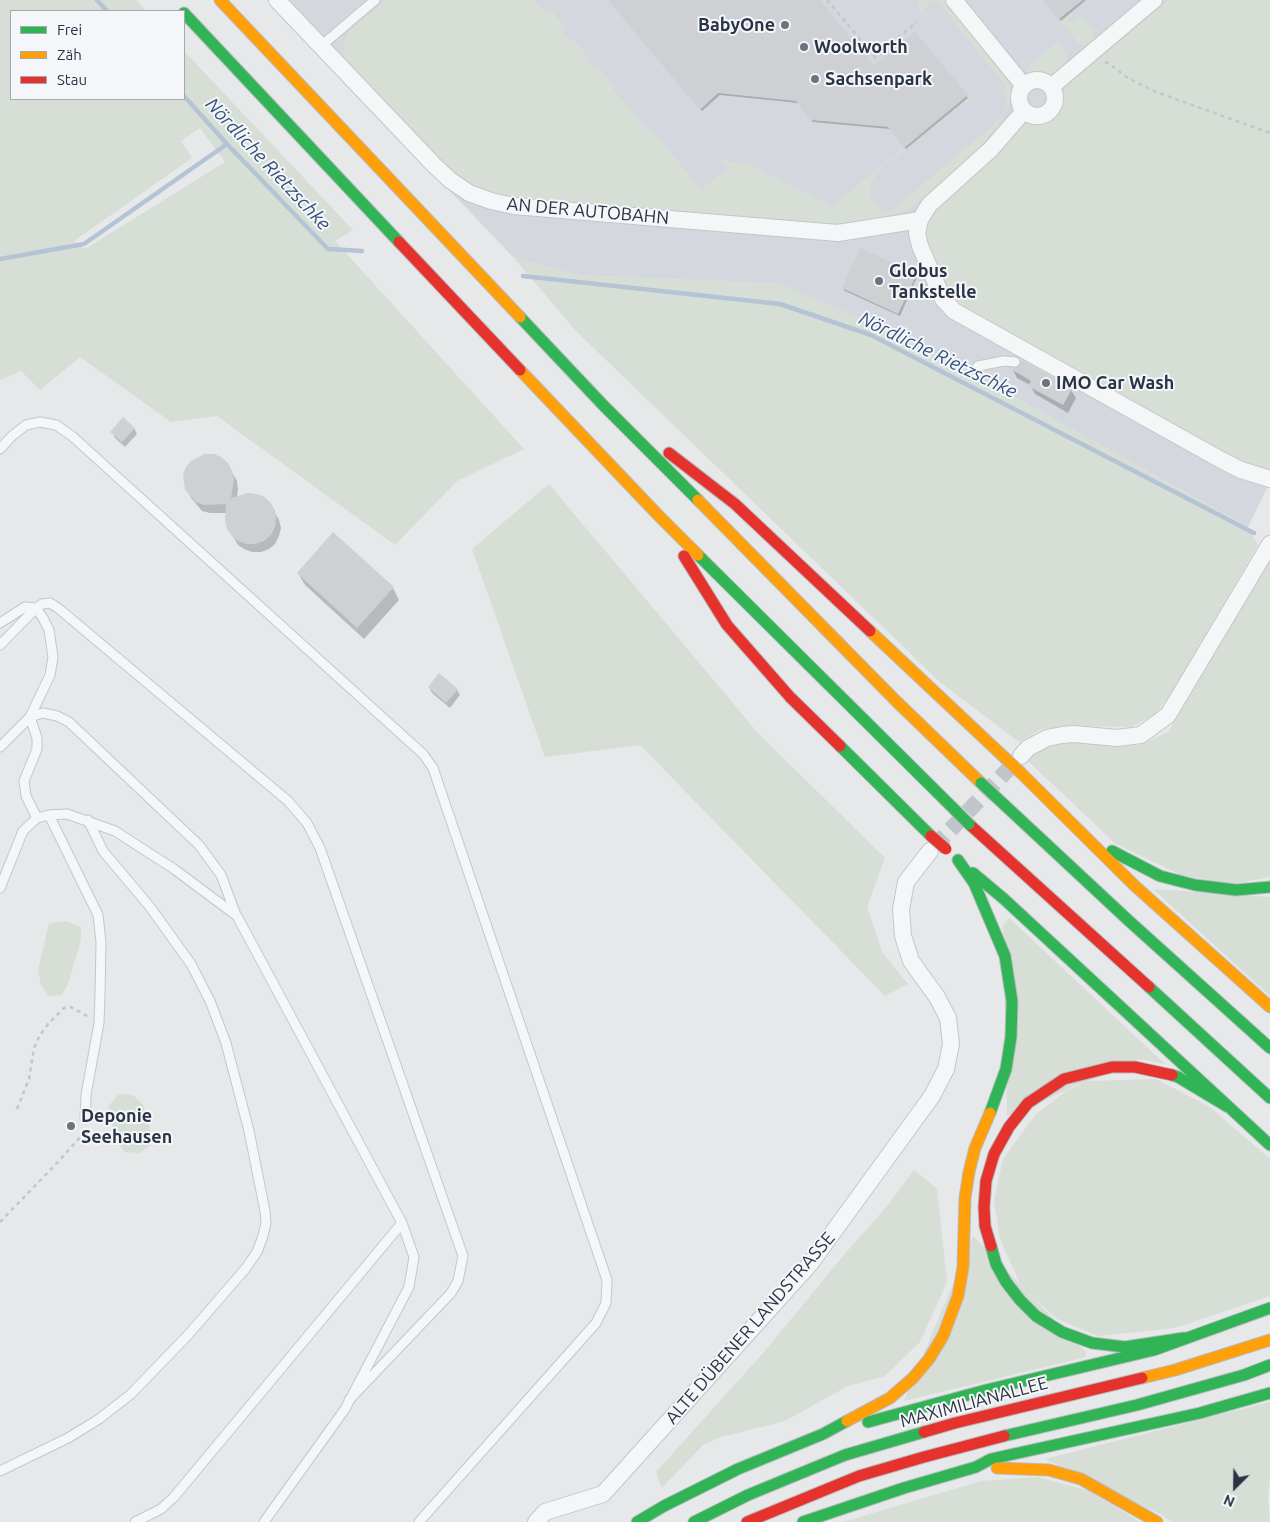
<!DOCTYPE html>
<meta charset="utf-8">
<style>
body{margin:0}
#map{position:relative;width:1270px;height:1522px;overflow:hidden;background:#e6e8ea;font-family:Ubuntu,sans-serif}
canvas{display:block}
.legend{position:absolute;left:10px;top:10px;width:175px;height:90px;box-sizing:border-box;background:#f4f6f9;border:1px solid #a4a8b1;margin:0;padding:6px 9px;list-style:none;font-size:15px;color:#2b3445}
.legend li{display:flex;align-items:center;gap:10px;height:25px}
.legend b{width:25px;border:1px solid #a4a8b1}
.north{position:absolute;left:1210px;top:1462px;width:50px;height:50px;-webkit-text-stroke:4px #f4f6f9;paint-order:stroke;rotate:203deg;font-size:14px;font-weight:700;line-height:20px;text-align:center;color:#2b3445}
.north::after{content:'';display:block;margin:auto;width:18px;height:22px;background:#2b3445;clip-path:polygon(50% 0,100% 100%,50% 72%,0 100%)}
</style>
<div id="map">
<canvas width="1270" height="1522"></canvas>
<ul class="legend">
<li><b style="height:6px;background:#30b455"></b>Frei</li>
<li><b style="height:6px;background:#ff9f0a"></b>Zäh</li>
<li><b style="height:6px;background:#e5322d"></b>Stau</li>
</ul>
<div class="north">N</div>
</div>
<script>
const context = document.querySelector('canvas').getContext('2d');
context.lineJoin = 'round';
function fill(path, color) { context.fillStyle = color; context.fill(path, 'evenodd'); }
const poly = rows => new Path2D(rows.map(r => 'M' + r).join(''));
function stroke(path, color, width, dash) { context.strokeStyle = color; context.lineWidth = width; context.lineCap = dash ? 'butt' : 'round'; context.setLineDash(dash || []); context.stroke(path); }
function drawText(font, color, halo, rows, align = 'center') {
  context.font = font + ' Ubuntu,sans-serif'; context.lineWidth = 4; context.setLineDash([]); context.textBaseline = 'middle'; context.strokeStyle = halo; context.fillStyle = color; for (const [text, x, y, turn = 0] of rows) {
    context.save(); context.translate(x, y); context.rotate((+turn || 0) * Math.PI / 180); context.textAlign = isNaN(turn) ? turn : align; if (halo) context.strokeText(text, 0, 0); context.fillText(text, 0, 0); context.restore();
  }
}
const built = poly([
 [268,0,1270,0,1270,482,1248,527,917,343,780,284,577,275,513,257]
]);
const green = poly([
 [0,0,136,0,146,11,11,11,11,99,184,99,184,51,353,230,335,241,524,449,457,481,395,545,217,416,171,422,80,357,40,390,21,371,0,380],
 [200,128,225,162,85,249,74,241,192,158,181,141],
 [386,0,534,0,542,9,547,12,551,10,566,28,562,31,569,39,575,40,589,58,586,60,596,71,600,68,614,86,613,89,648,130,653,131,701,189,728,168,719,158,731,162,745,163,832,206,968,95,969,100,967,104,964,101,881,169,872,181,870,194,873,201,879,209,887,212,891,211,988,129,1004,112,1007,101,1001,93,1007,87,938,3,933,1,922,11,929,19,926,19,917,8,919,0,945,0,985,48,1009,84,1012,97,1000,123,974,156,925,197,902,212,889,217,835,226,591,206,503,197,473,186,447,169,344,58,343,42,348,32],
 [1168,0,1270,0,1270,471,1244,464,967,311,954,301,944,286,926,238,926,229,929,219,941,203,997,155,1026,123,1049,117,1056,110,1060,97,1066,87,1089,66],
 [1070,11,1073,14,1068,19,1071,23,1081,15,1094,30,1093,41,1088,45,1085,46,1079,44,1059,19],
 [1058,41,1067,53,1067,63,1053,74,1037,76,1025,70],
 [513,257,577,275,780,284,917,343,1248,527,1258,545,1176,687,1155,715,1131,727,1078,726,1041,729,1019,742,941,683,577,332],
 [549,484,758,733,885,858,867,907,882,952,908,984,885,996,640,745,545,757,472,549],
 [1270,555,1270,877,1233,884,1181,875,1116,844,1029,762,1028,759,1037,751,1049,745,1073,741,1114,747,1140,745,1168,732],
 [1153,889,1270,897,1270,996],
 [1009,918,1165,1064,1140,1059,1007,1116,1003,925],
 [66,921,81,927,81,940,68,984,62,995,49,996,41,985,38,970,49,923],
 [1156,1079,1210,1107,1270,1159,1270,1296,1175,1328,1098,1336,1057,1319,1021,1286,1000,1239,994,1201,1003,1159,1036,1114,1073,1086,1090,1081],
 [118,1094,133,1095,143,1105,151,1133,150,1145,140,1153,125,1152,113,1138,112,1120,108,1107],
 [914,1170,937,1189,947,1282,920,1342,885,1376,848,1386,785,1421,721,1437,703,1445,662,1488,656,1472,764,1352,843,1256,888,1205],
 [973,1236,1086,1352,1086,1357,904,1401],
 [1270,1402,1270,1477,1268,1498,1270,1522,1172,1522,1160,1514,1045,1459],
 [1037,1477,1087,1490,1140,1522,843,1522,981,1481]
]);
const shadow = poly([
 [609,0,818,0,874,67,966,95,968,98,906,149,890,129,813,122,798,103,720,95,702,111],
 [1044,0,1086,0,1061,21],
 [916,275,917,277,900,316,845,291,843,288],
 [1021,367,1071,390,1076,398,1068,413,1035,394,1030,385,1017,378,1013,370],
 [134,428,137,434,125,447,115,438,112,432],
 [227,464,237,481,238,489,237,497,269,503,279,520,281,528,279,536,275,544,269,549,261,552,252,552,244,549,238,545,229,529,227,513,210,513,202,511,192,499,186,490],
 [298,573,393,588,399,600,364,639,305,585],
 [429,687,457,690,460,695,450,708,432,693]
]);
const stream = poly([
 [97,0,107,11],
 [184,96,227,144,328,249,362,251],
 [0,259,84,244,227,144],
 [523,276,780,304,871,335,1254,533]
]);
const building = poly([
 [608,0,820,0,874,66,915,32,968,95,904,148,888,127,811,120,796,101,718,93,700,110],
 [1043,0,1083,0,1059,19],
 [860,248,917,274,898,314,842,288],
 [1021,360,1072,389,1063,405,1028,386,1031,381,1011,369,1020,366],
 [123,417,135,428,122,442,110,432],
 [205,454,214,454,221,457,228,463,232,471,234,479,231,498,248,493,256,494,263,496,270,502,275,510,276,518,275,527,271,535,264,541,255,544,246,544,238,541,232,536,227,529,225,522,226,504,204,505,196,502,185,490,183,474,186,467,191,461],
 [333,532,394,587,357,628,297,573],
 [439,673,458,689,446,703,428,687]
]);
const streetTunnel = poly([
 [934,847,1017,760]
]);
const path = poly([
 [827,0,875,57,917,22],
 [1105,62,1108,63,1128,78,1156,92,1270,133],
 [17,1109,29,1079,34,1048,40,1035,48,1024,64,1008,71,1007,89,1017],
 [0,1222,57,1163,82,1135,83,1131]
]);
const lane = poly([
 [321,46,375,0],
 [978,366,1004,361,1015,362],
 [0,449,12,436,26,425,40,422,56,425,72,436,423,754,433,768,607,1280,606,1303,596,1323,419,1522],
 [0,623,25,607,36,608,43,618,49,630,53,657,50,675,30,717,37,738,37,749,24,781,26,796,37,818],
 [0,645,36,608,42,604,50,603,58,608,288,801,307,823,320,848,463,1256,458,1281,451,1293,349,1400],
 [0,747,30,717,43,713,57,716,69,722,199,845,221,875,236,915],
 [49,815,98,915,101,942,100,995,99,1023,86,1095,85,1119],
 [0,888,23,831,37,818,49,815,67,814,115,831,174,869,237,916,402,1223,414,1257,409,1287,345,1409,264,1522],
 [0,1471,68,1438,99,1419,131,1394,188,1335,246,1268,257,1252,263,1236,266,1223,265,1211,249,1131,226,1043,210,1001,191,964,150,907,103,851,88,820],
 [135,1522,161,1509,174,1497,402,1223]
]);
const street = poly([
 [277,0,434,165,450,180,469,193,491,201,514,206,838,233,920,220],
 [954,0,1024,86],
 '1019 98a18 18 0 1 1 36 0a18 18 0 1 1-36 0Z',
 [1051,87,1154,0],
 [1024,111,991,149,929,205,920,220,917,233,920,246,943,299,954,311,1223,461,1241,470,1270,479],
 [1021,756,1028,748,1047,738,1062,735,1074,734,1117,738,1141,735,1168,715,1270,544],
 [536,1522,545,1512,603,1494,810,1264,932,1096,946,1069,951,1044,948,1018,937,997,911,961,903,936,901,909,906,882,930,851]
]);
const fast = poly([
 [184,13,399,242],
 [520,317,603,405,698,500],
 [698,555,955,810],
 [840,746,931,836],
 [996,797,1128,920,1270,1048],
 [1112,851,1160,876,1195,885,1236,890,1270,887],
 [958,860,974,883,1005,956,1012,1001,1011,1037,1006,1069,990,1113],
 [973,873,1004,899,1270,1145],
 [1149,987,1270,1098],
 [1172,1075,1178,1077,1228,1107],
 [991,1246,996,1264,1006,1282,1020,1300,1036,1316,1062,1332,1092,1343,1125,1347,1184,1338],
 [868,1422,986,1390,1154,1350,1270,1308],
 [1004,1436,1137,1405,1244,1375,1270,1365],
 [637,1522,664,1506,738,1469,823,1434,847,1421],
 [694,1522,748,1495,845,1455,924,1432],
 [803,1522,904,1488,976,1467,991,1459,1200,1413,1270,1393]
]);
const slow = poly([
 [220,0,520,317],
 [520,370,658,515,698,555],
 [698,500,896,701,981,783],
 [870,631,1005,758],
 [1020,772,1135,886,1270,1007],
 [1142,1378,1175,1370,1270,1340],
 [847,1421,890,1398,913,1378,929,1359,943,1336,958,1296,963,1267,965,1198,969,1172,975,1148,990,1113],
 [997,1468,1049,1470,1081,1479,1157,1522]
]);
const jam = poly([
 [399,242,520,370],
 [669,453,735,504,870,631],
 [684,556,727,625,790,697,840,746],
 [969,824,1149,987],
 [991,1246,985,1226,984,1207,986,1181,994,1154,1009,1127,1028,1103,1064,1079,1112,1067,1135,1067,1172,1075],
 [924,1432,955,1423,1142,1378],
 [747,1522,859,1476,924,1457,1004,1436]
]);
const fastBridge = poly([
 [981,783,996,797],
 [955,810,969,824]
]);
const slowBridge = poly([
 [1005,758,1020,772]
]);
const jamBridge = poly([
 [931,836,946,849]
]);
const markers = [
 [785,25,5,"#6c737f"],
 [804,47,5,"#6c737f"],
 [815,79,5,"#6c737f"],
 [879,281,5,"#6c737f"],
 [1046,383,5,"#6c737f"],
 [71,1126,5,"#6c737f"]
];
const poiNames = [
 ["BabyOne",775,25,"right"],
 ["Woolworth",814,47],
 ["Sachsenpark",825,79],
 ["Globus",889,271],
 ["Tankstelle",889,292],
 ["IMO Car Wash",1056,383],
 ["Deponie",81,1116],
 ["Seehausen",81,1137]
];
const streetNames = [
 ["AN DER AUTOBAHN",588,211,5],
 ["ALTE DÜBENER LANDSTRASSE",750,1328,-49],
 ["MAXIMILIANALLEE",974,1402,-15]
];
const waterNames = [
 ["Nördliche Rietzschke",268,164,47],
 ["Nördliche Rietzschke",938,355,26]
];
fill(built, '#d4d7dd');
fill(green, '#d6ded6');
fill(shadow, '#0003');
stroke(stream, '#b4c4d5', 4.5);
fill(building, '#ced0d3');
stroke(streetTunnel, '#c1c4c9', 16, [16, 8]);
stroke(lane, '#c4c6c8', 11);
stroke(street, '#c4c6c8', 18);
stroke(fast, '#b8bbbf', 13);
stroke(slow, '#b8bbbf', 13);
stroke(jam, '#b8bbbf', 13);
stroke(path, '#c5c6ca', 2.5, [4, 4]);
stroke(lane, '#f5f6f7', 9);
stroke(street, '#f5f6f7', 16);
stroke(fast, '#30b455', 11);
stroke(slow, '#ff9f0a', 11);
stroke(jam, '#e5322d', 11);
stroke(fastBridge, '#b8bbbf', 13, []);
stroke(slowBridge, '#b8bbbf', 13, []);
stroke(jamBridge, '#b8bbbf', 13, []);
stroke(fastBridge, '#30b455', 11);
stroke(slowBridge, '#ff9f0a', 11);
stroke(jamBridge, '#e5322d', 11);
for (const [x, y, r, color] of markers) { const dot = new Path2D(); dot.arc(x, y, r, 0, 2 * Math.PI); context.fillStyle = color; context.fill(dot); stroke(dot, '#f4f6f9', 2); }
drawText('bold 18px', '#2b3445', '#f4f6f9', poiNames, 'left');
drawText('18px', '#2b3445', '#f4f6f9', streetNames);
drawText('italic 19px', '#34527a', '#f4f6f9', waterNames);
</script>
